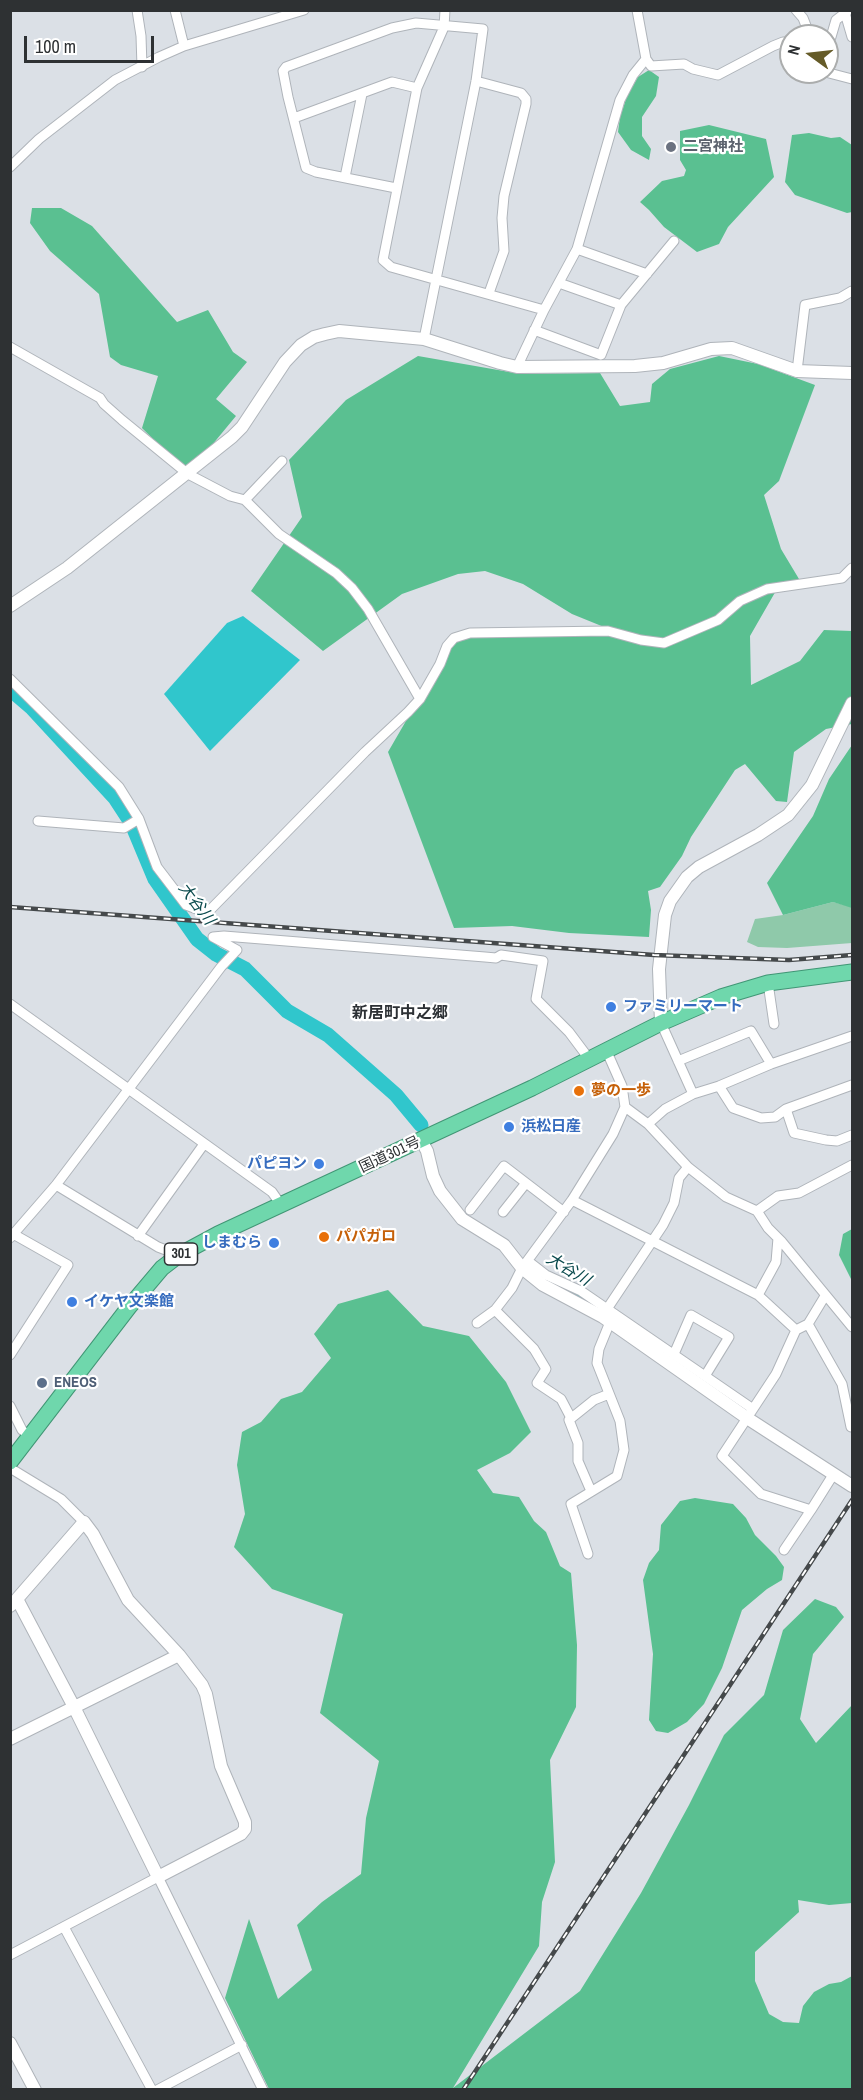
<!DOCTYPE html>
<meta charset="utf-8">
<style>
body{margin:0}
#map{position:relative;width:863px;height:2100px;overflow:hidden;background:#dbe0e6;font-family:"Archivo Narrow",sans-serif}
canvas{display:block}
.frame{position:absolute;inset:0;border:12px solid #2e3133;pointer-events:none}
.north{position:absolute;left:779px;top:24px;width:60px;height:60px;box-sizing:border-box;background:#fff;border:2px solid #abadad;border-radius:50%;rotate:285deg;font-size:16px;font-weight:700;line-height:24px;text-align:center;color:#2e3133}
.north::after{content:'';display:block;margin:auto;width:21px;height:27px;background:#655b28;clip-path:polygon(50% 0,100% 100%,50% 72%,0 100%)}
.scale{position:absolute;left:24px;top:36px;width:130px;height:27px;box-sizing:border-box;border:3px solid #2e3133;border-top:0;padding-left:8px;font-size:18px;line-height:21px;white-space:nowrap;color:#2e3133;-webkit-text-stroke:4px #fff;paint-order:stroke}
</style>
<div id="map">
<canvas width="863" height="2100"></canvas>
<div class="frame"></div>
<div class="north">N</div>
<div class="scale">100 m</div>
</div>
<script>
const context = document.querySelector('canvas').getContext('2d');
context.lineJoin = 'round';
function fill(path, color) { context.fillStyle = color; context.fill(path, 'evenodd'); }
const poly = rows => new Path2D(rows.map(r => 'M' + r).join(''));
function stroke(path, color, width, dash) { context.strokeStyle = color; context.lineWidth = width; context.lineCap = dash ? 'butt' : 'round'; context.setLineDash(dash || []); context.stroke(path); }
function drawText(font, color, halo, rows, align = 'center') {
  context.font = font + ' "Archivo Narrow","Noto Sans JP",sans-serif'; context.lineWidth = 4.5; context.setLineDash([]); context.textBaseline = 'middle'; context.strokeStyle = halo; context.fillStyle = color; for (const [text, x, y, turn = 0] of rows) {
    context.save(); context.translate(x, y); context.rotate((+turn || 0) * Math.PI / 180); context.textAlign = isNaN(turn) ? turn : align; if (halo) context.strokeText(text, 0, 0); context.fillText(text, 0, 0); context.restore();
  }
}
const green = poly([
 [833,902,852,907,852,943,787,948,758,947,747,942,755,919,783,915]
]);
const forest = poly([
 [649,70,659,77,656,96,642,117,642,136,651,149,649,160,631,150,618,132,620,117,627,96,638,77],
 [709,125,766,139,774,177,728,227,719,244,697,252,664,227,649,210,640,202,662,181,684,176,686,170,680,160,680,131],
 [809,133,831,138,840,137,852,145,852,212,847,213,795,195,785,182,792,135],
 [32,208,61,208,92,226,177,322,208,310,233,352,247,362,216,399,236,416,188,474,142,428,158,376,121,365,110,357,99,294,50,251,30,223],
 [418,356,521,374,600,373,620,406,650,402,652,384,670,369,719,356,758,364,815,385,779,481,764,495,781,549,802,584,777,589,750,636,751,685,800,661,824,630,852,631,852,724,826,729,794,752,787,802,776,801,745,764,735,770,691,837,682,856,660,887,648,891,651,910,649,937,569,933,512,926,454,928,388,752,454,638,604,627,572,614,523,584,485,571,458,574,402,594,323,651,251,591,302,517,289,460,346,400],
 [852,745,852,908,833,902,783,915,767,883,813,816,829,779],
 [852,1229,852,1281,839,1255,843,1234],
 [388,1290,423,1326,469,1336,506,1382,531,1432,510,1453,477,1470,493,1493,519,1497,534,1521,546,1532,560,1566,571,1573,577,1645,576,1707,550,1760,555,1862,542,1902,539,1946,453,2088,580,1991,641,1893,689,1805,724,1735,764,1695,783,1630,815,1599,836,1607,844,1617,813,1654,800,1719,816,1743,852,1705,852,1903,829,1905,798,1900,799,1912,755,1952,755,1981,769,2014,783,2022,799,2023,803,2006,814,1992,829,1984,841,1982,852,1976,852,2089,269,2089,225,1998,249,1919,278,1999,312,1970,297,1925,322,1902,361,1874,366,1818,379,1761,320,1713,343,1614,272,1589,234,1547,245,1514,237,1465,242,1432,261,1422,281,1399,302,1392,331,1358,314,1334,338,1304],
 [695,1498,733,1504,746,1518,755,1535,776,1556,784,1567,782,1580,767,1589,742,1610,722,1668,704,1704,687,1722,668,1733,656,1731,649,1720,653,1654,643,1580,649,1563,659,1550,661,1525,680,1501]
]);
const water = poly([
 [243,616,300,660,210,751,164,694,227,623]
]);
const river = poly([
 [10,689,31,707,115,798,132,824,155,879,197,939,216,954,245,969,287,1011,328,1035,396,1095,421,1125],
 [538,1276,578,1295,599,1308]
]);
const minor = poly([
 [137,10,141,36,142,67],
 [175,10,184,46],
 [445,10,444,27,417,88,383,260,391,267,544,310],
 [637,10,646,59,651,66,684,64,693,69,718,75,773,46,783,42,791,43],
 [796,10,803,18,810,36],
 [845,13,852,37],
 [827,39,831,37,836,20,849,10],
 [827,69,829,73,852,79],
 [476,81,521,93,526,99,526,104,504,196,502,218,504,251,489,293],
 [294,118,392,82,417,88],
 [10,167,39,139,115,80,159,57,184,46,304,10],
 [345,177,362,94],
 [396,188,316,172,306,168,288,97,283,71,286,67,392,28,416,23,483,29,476,81,424,339],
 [577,249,647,274],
 [559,283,621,305],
 [534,330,601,355,621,305,674,241],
 [10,347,100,398,104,404,122,420,188,474,230,496,245,500,279,534,336,573,352,588,368,609,420,699],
 [517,367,544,310,577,249,620,100,633,75,646,59],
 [797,371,805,305,840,298,852,291],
 [245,500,282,461],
 [10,679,119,787,139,819,157,867,186,905,202,911,211,909,365,752,408,712,420,699,440,664,447,646,454,638,470,633,608,631,641,640,664,643,718,620,740,601,767,589,842,578,852,568],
 [38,821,124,828,139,819],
 [213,937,224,936,485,957,496,958,501,955,543,961,536,999,569,1032,590,1060],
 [768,983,774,1024],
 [10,1004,272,1192,281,1205],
 [661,1023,693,1094],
 [678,1061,751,1031,771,1064],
 [719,1086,733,1108,761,1118,775,1117,786,1109,852,1085],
 [625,1107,648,1124,688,1167,726,1197,757,1211,768,1228,782,1242,852,1327],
 [786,1109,794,1133,826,1140,837,1141,852,1135],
 [648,1124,665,1109,693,1094,719,1086,771,1064,852,1036],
 [56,1185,158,1247,179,1255],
 [572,1200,758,1295,796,1330],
 [470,1210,504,1166,564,1212],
 [757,1211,778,1196,799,1193,852,1165],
 [503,1212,526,1183],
 [138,1236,204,1144],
 [10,1238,56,1185,221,967,237,950,213,937],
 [528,1261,546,1275,581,1291,753,1409],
 [758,1295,776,1262,778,1238],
 [825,1296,808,1324,796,1330,776,1374,722,1456,761,1494,811,1510,833,1475],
 [495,1310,534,1349,546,1369,537,1383,561,1399,571,1418],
 [605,1312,663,1225,674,1203,679,1178,688,1167],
 [477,1323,495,1310,512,1288,522,1268,572,1200,613,1134,625,1107,622,1086,607,1052],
 [808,1324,842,1384,851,1427],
 [674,1354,691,1315,729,1337,705,1376],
 [10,1355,68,1265,15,1235],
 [10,1406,22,1430,30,1436],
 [10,1468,61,1499,84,1522],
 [591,1491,578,1461,578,1443,569,1420,594,1400,609,1394],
 [784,1550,811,1510],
 [588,1554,571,1504,617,1476,624,1450,620,1421,597,1363,599,1349,610,1322],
 [64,1927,152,2090],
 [10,1955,158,1877,263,2090],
 [157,2090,242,2045]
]);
const tertiary = poly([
 [10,606,67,568,232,437,242,427,285,362,301,345,314,337,325,334,339,331,424,339,500,363,517,367,635,366,663,363,711,349,732,348,797,371,852,373],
 [661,1023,659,969,665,915,670,901,687,877,699,867,758,835,788,815,812,785,852,703],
 [421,1140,427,1151,433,1176,440,1191,462,1219,504,1245,522,1268,543,1285,603,1317,747,1418,852,1486],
 [10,1606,17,1599,84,1522,93,1534,128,1600,179,1655,202,1685,206,1694,221,1766,245,1822,245,1829,241,1834,158,1877,74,1707,17,1599],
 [10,1739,179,1655],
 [10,2043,35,2090]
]);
const trunk = poly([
 [10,1462,129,1307,162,1268,179,1255,218,1234,532,1088,661,1023,721,997,768,983,852,972]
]);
const rail = poly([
 [10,907,654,955,789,960,852,955],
 [463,2090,852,1500]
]);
const markers = [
 [671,147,6,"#6b7280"],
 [611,1007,6,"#3f7fe0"],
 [579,1091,6,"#e8710a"],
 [509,1127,6,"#3f7fe0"],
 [319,1164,6,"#3f7fe0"],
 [324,1237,6,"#e8710a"],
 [274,1243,6,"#3f7fe0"],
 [72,1302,6,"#3f7fe0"],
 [42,1383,6,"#5c6f8a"]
];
const shields = [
 [181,1254,33]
];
const shieldNames = [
 ["301",181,1254]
];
const worshipNames = [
 ["二宮神社",683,147]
];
const shopNames = [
 ["ファミリーマート",623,1007],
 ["浜松日産",521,1127],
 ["パピヨン",307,1164,"right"],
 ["しまむら",262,1243,"right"],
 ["イケヤ文楽館",84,1302]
];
const foodNames = [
 ["夢の一歩",591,1091],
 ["パパガロ",336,1237]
];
const streetNames = [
 ["国道301号",390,1155,-25]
];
const serviceNames = [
 ["ENEOS",54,1383]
];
const waterNames = [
 ["大谷川",196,904,53],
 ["大谷川",568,1270,31]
];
const neighbourhoodNames = [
 ["新居町中之郷",400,1014]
];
fill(green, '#8fc9aa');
fill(forest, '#5ac091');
fill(water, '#30c6cc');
stroke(river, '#30c6cc', 15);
stroke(minor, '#afb4ba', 11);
stroke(tertiary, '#afb4ba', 14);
stroke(trunk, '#419675', 17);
stroke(minor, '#fff', 9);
stroke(tertiary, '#fff', 12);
stroke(trunk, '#6fd7ac', 15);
stroke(rail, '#45494b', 4.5);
stroke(rail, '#fff', 2, [7]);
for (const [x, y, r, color] of markers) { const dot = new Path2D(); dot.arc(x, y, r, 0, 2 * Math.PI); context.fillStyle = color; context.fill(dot); stroke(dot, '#fff', 2); }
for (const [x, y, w] of shields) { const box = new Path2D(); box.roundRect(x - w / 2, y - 11, w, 22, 4.5); context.fillStyle = '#fff'; context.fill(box); stroke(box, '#2e3133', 1.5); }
drawText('bold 14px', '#2e3133', null, shieldNames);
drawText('bold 15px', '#5b616d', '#fff', worshipNames, 'left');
drawText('bold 15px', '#366cbe', '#fff', shopNames, 'left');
drawText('bold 15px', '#c56008', '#fff', foodNames, 'left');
drawText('15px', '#2e3133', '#fff', streetNames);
drawText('bold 15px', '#4e5e75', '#fff', serviceNames, 'left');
drawText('italic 16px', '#0a4a4d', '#fff', waterNames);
drawText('bold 16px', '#2d3135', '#fff', neighbourhoodNames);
</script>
